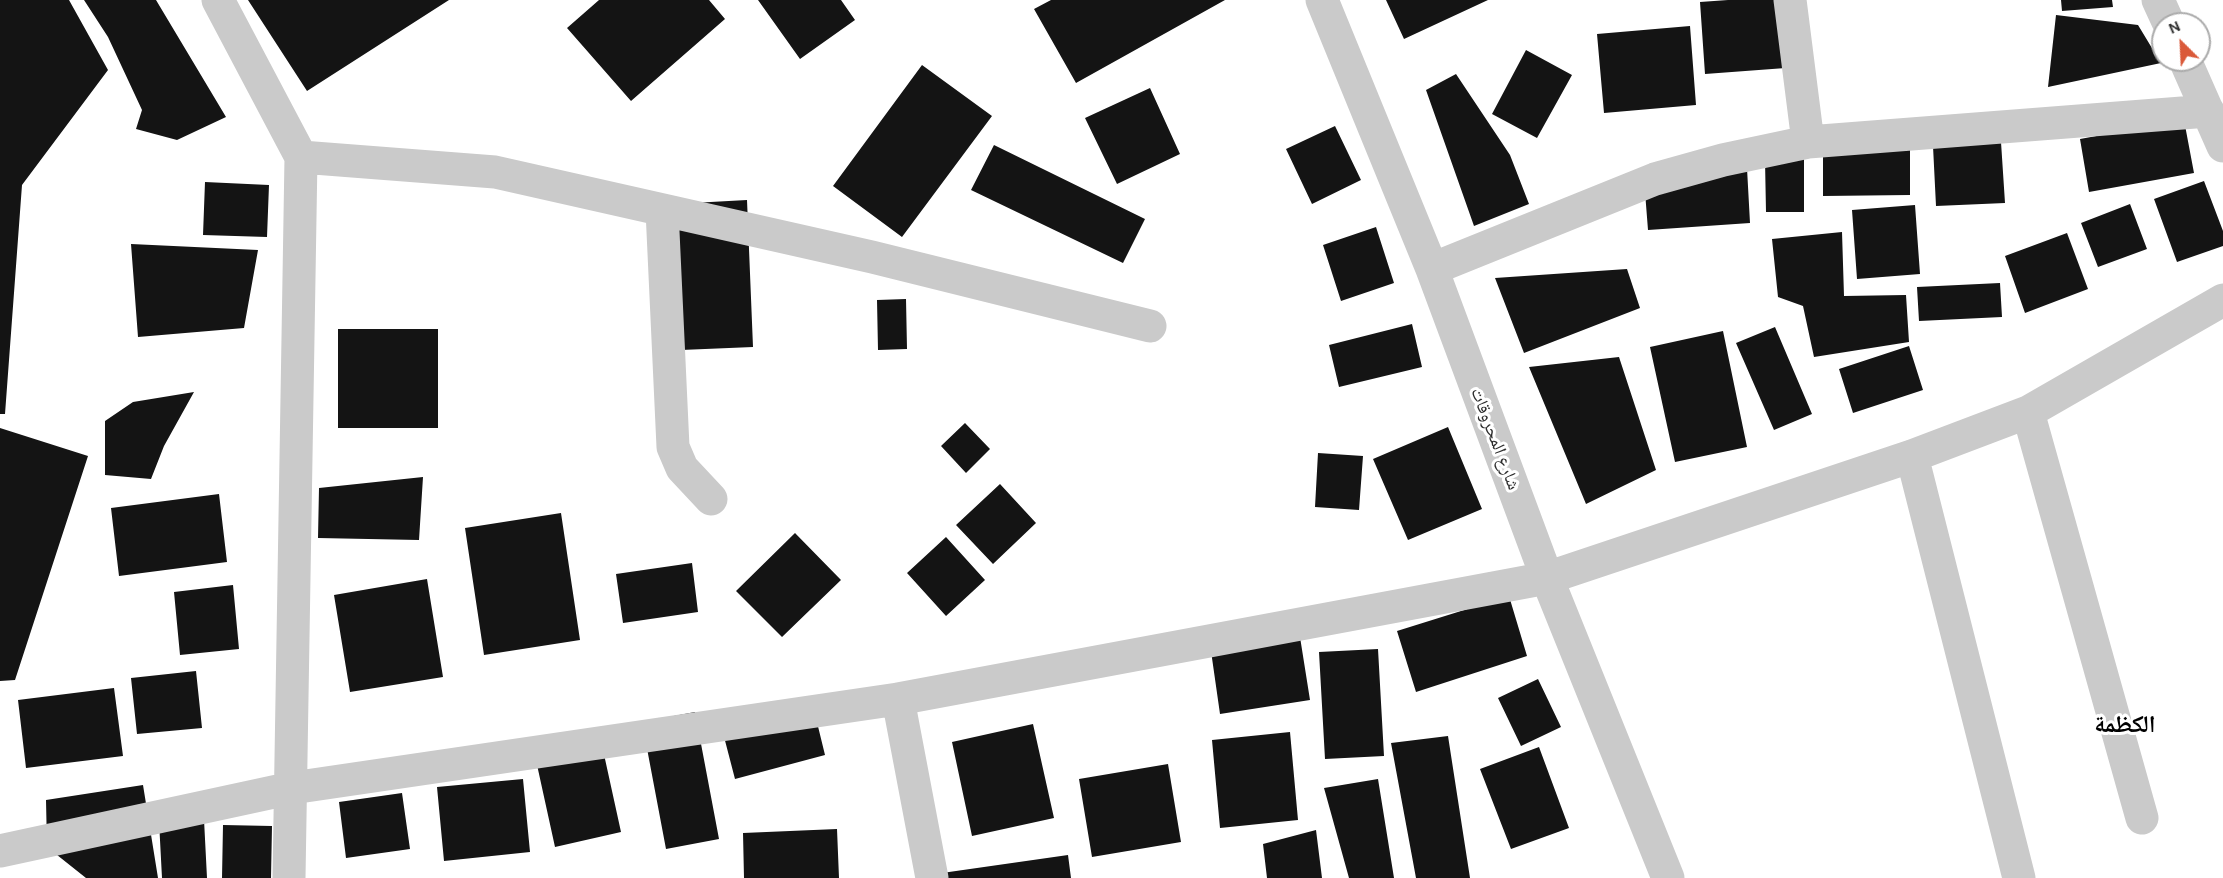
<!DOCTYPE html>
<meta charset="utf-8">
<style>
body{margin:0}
#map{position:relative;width:2223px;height:878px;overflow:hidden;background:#fff;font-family:Karla,sans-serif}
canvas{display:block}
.north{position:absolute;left:2151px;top:12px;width:60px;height:60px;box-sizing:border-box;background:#fff;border:2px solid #ababab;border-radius:50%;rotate:336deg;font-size:16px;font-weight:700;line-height:24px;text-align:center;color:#2d2d2d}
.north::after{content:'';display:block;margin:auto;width:21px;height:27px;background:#da5939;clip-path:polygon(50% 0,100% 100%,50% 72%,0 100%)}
</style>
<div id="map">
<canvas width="2223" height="878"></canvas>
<div class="north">N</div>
</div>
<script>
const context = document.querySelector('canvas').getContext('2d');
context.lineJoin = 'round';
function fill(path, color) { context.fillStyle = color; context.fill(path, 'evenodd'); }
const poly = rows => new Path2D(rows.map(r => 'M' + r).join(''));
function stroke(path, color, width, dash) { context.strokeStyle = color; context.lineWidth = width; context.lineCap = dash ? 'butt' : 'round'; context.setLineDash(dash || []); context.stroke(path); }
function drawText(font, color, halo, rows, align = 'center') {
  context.font = font + ' Karla,"Noto Naskh Arabic",sans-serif'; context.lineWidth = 6; context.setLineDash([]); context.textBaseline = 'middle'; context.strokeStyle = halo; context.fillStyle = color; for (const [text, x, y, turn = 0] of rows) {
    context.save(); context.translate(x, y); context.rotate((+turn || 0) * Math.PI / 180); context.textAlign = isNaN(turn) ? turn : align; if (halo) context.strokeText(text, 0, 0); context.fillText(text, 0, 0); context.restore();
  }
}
const building = poly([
 [0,0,69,0,108,70,22,185,5,414,0,414],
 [84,0,156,0,226,117,177,140,136,129,142,110,108,37],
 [248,0,449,0,307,91],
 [599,0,709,0,725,19,631,101,567,28],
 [758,0,841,0,855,20,800,59],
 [1051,0,1225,0,1076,83,1034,9],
 [1386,0,1488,0,1404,39],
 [1728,0,1794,0,1799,67,1705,74,1700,2],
 [2061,0,2112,0,2113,7,2062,11],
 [2056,15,2138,25,2161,63,2048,87],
 [1690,26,1696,105,1604,113,1597,34],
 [1526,50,1572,75,1537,138,1492,114],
 [922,65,992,116,902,237,833,186],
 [1456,74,1510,155,1529,204,1474,226,1426,90],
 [1150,88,1180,154,1117,184,1085,118],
 [2184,120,2194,173,2089,192,2080,139],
 [1335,126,1361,180,1312,204,1286,149],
 [1910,139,1910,195,1823,196,1823,140],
 [2001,142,2005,203,1936,206,1933,146],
 [994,145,1145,219,1123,263,971,190],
 [1746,150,1750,223,1648,230,1644,179],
 [1804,159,1804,212,1766,212,1765,160],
 [2204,181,2223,231,2223,246,2177,262,2154,199],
 [205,182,269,185,267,237,203,235],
 [747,200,753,347,681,350,674,204],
 [2130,204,2147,249,2098,267,2081,223],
 [1915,205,1920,274,1857,279,1852,210],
 [1376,227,1394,283,1341,301,1323,245],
 [1842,232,1844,296,1906,295,1909,342,1814,357,1803,306,1778,297,1772,239],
 [2067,233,2088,289,2025,313,2005,256],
 [131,244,258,250,244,328,138,337],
 [1627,269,1640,308,1524,353,1495,278],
 [2000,283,2002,317,1919,321,1917,287],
 [906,299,907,349,878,350,877,300],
 [1412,324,1422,367,1339,387,1329,345],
 [1775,327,1812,414,1774,430,1736,343],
 [338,329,438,329,438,428,338,428],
 [1723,331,1747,447,1675,462,1650,347],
 [1909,346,1923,390,1853,413,1839,369],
 [1619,357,1656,470,1586,504,1529,367],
 [194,392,164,446,151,479,105,475,105,421,133,402],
 [965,423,990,449,966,473,941,446],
 [1448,427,1482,509,1408,540,1373,459],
 [0,428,88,456,15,680,0,681],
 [1318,453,1363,456,1359,510,1315,507],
 [423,477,419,540,318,538,319,488],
 [1000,484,1036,523,993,564,956,525],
 [219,494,227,562,119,576,111,508],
 [561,513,580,640,484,655,465,528],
 [795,533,841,580,782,637,736,591],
 [946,537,985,580,946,616,907,573],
 [692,563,698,612,623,623,616,574],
 [427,579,443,677,350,692,334,595],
 [233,585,239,649,180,655,174,592],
 [1509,596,1527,656,1416,692,1397,631],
 [1300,637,1310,700,1220,714,1211,651],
 [1378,649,1384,756,1325,759,1319,652],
 [196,671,202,728,137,734,131,678],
 [1538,679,1561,727,1521,746,1498,698],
 [114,688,123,756,26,768,18,700],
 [813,706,825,755,735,779,722,729],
 [695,712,719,839,666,849,642,722],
 [1033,724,1054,818,972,836,952,742],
 [598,727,621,832,555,847,532,742],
 [1290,732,1298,820,1220,828,1212,740],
 [1448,736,1470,878,1416,878,1391,743],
 [1539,747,1569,828,1511,849,1480,769],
 [1168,764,1181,842,1092,857,1079,779],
 [523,779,530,852,444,861,437,787],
 [1378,779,1394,878,1349,878,1324,788],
 [143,785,158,878,86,878,47,847,46,800],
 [402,793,410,849,346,858,339,802],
 [203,800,207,878,162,878,158,802],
 [223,825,272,826,271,878,222,878],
 [837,829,839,878,744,878,743,833],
 [1316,830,1322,878,1267,878,1263,844],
 [1068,855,1071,878,942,878,942,873]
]);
const minor = poly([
 [218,0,301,157,289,878],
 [1322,0,1432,269,1547,578,1668,878],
 [1790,0,1808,142],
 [2158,0,2169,24],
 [2185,60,2223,146],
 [301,157,495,172,872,257,1150,326],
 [662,210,673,447,682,468,711,499],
 [1432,269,1655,179,1723,160,1808,142,2208,111],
 [2028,412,2142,818],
 [1912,456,2019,878],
 [898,699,932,878],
 [0,851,292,788,898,699,1547,578,1912,456,2028,412,2223,300]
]);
const streetNames = [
 ["شارع المحروقات",1495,439,69]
];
const districtNames = [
 ["الكظمة",2125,725]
];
fill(building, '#141414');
stroke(minor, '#cacaca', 33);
drawText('18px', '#2d2d2d', '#fff', streetNames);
drawText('bold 24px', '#000', '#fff', districtNames);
</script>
